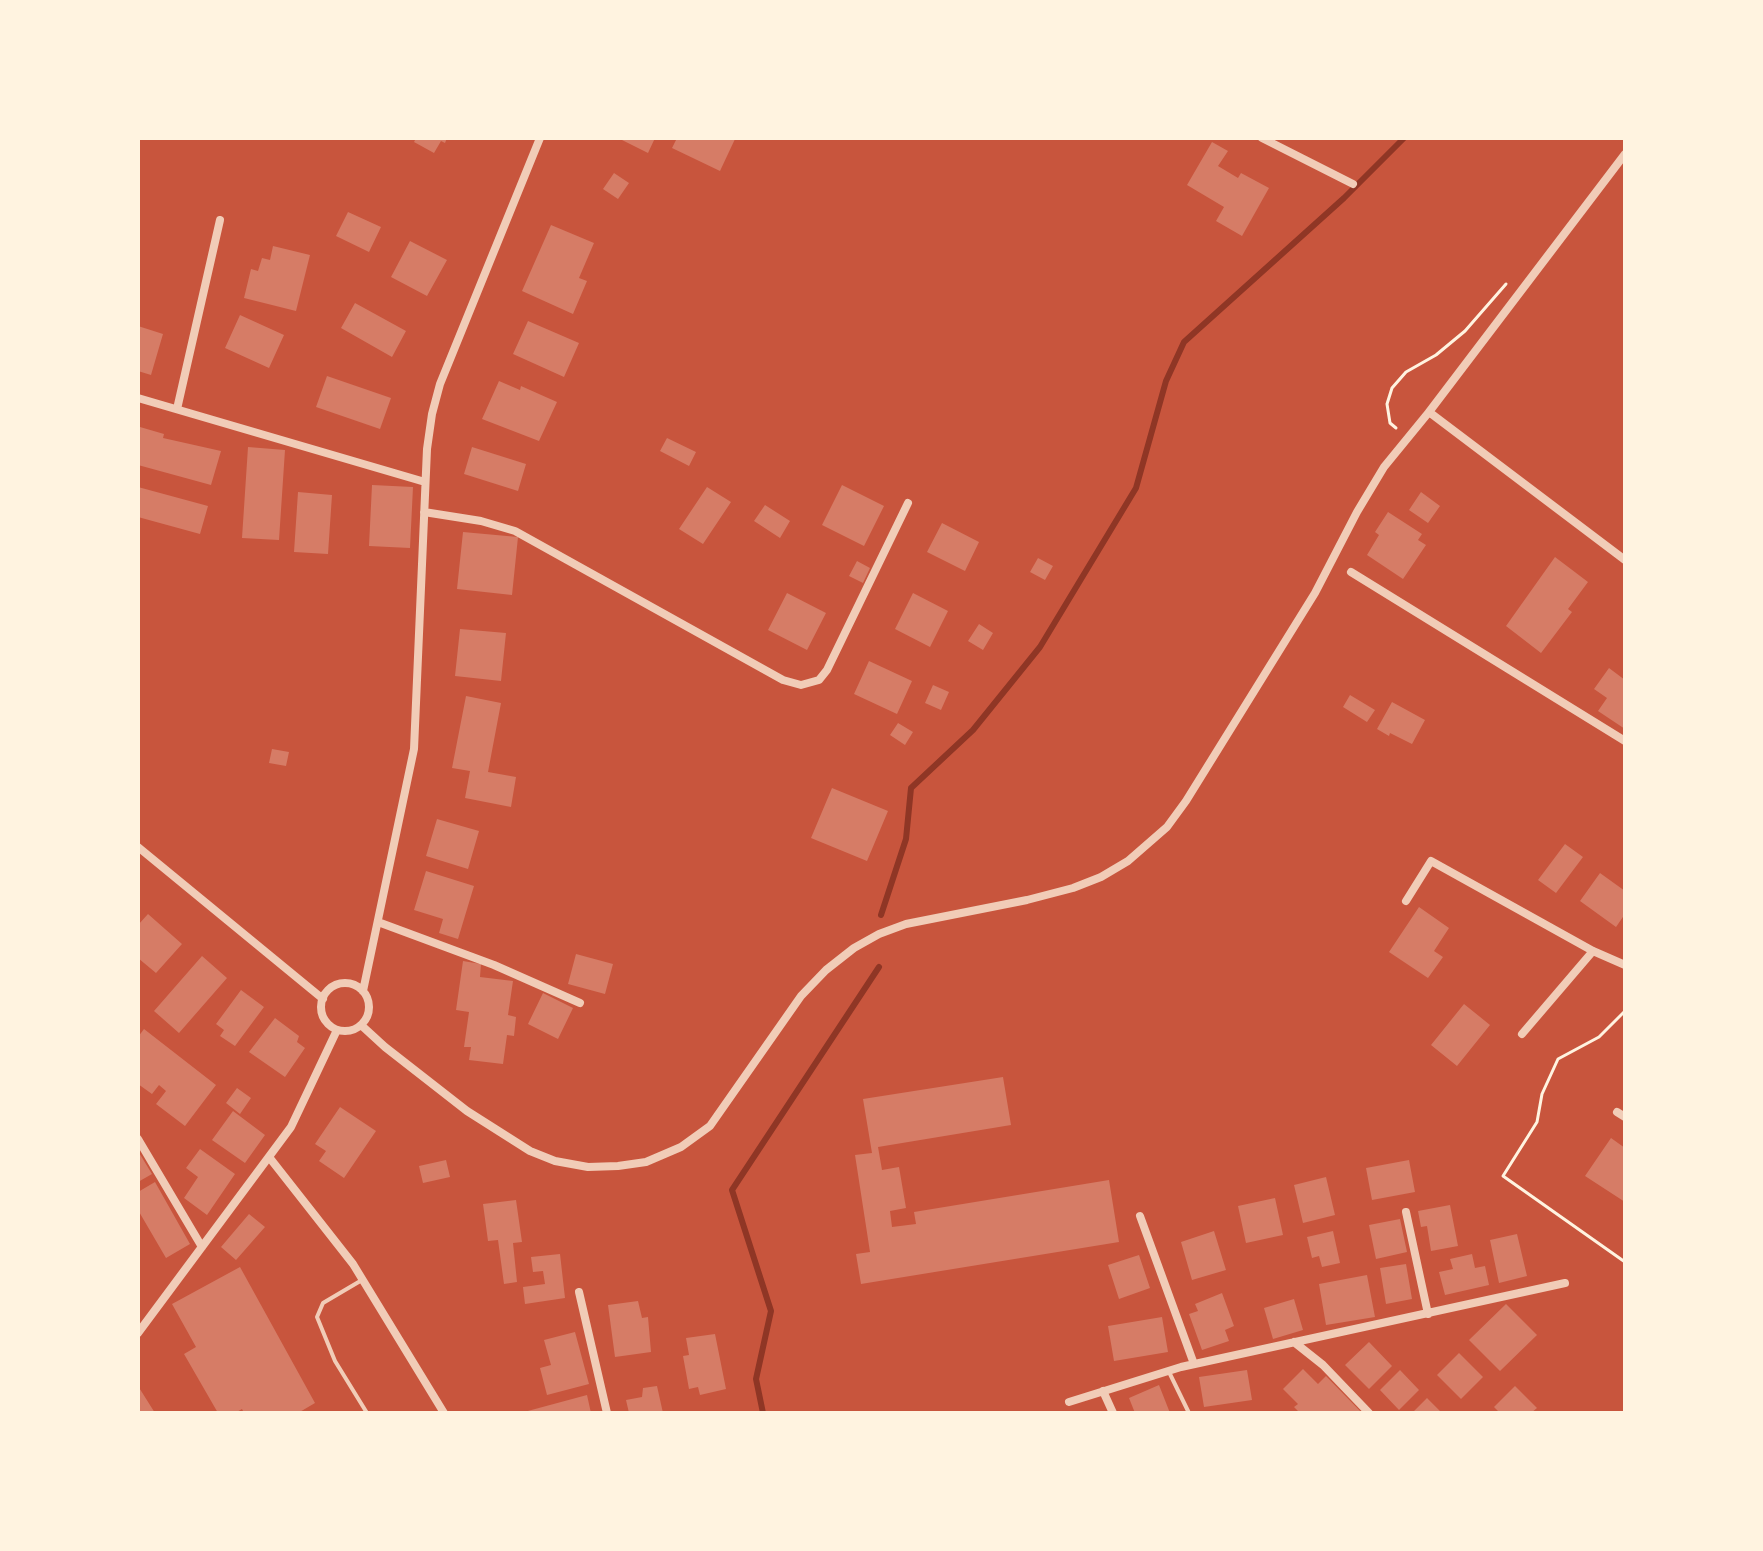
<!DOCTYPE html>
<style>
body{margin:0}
#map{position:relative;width:1763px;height:1551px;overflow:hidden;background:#c8553d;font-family:"Zilla Slab",serif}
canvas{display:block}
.frame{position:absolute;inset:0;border:140px solid #fff3e0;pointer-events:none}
</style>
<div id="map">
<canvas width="1763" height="1551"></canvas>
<div class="frame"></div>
</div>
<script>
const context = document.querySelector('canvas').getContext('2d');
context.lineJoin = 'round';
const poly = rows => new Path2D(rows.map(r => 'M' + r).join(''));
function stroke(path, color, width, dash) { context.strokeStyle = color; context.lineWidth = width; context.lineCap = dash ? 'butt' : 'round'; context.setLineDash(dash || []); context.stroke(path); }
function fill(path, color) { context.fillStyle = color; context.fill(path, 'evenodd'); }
const stream = poly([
 [881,915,906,839,911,788,973,730,1040,647,1136,488,1166,381,1184,342,1344,198,1404,138],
 [763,1413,756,1379,771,1311,732,1190,879,967]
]);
const building = poly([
 [416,138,447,138,445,143,441,141,434,153,414,142],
 [618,138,655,138,648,153],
 [677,138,732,138,735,139,720,171,672,148],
 [1212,142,1228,151,1218,166,1238,178,1241,173,1269,188,1242,236,1216,221,1224,207,1187,185],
 [614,173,629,183,618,199,603,189],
 [348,212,381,227,369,252,336,236],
 [551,225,594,243,579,278,587,281,573,314,522,291],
 [410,241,447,260,427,296,391,277],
 [273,246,310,255,296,311,244,298,251,269,258,271,262,258,270,260],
 [355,303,406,331,392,357,341,328],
 [240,315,284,335,269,368,225,348],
 [528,321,579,343,564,377,513,354],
 [138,326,163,334,151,375,138,371],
 [327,376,391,398,380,429,316,407],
 [499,381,520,390,521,386,557,402,539,441,482,419],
 [140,427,164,434,163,438,221,451,211,485,138,465],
 [667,438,696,452,689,466,660,451],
 [248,447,285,450,279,540,242,538],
 [472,447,526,464,518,491,464,474],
 [372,485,413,487,410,548,369,546],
 [842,485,884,506,864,546,822,525],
 [138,487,208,506,200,534,138,517],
 [707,487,731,502,703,544,679,529],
 [298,492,332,495,328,554,294,552],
 [1421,492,1440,506,1428,523,1409,510],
 [765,505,790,521,780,538,754,521],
 [1388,512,1422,534,1418,540,1426,545,1403,579,1367,555,1379,535,1375,532],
 [942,523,979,542,965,571,927,552],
 [463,532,518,537,512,595,457,589],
 [1555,557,1588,582,1568,609,1572,612,1541,653,1506,626],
 [1038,558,1053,566,1045,580,1030,572],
 [857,561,870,568,863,583,849,576],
 [787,593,826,613,807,650,768,630],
 [913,593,948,611,930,647,895,629],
 [979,624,993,633,983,650,968,641],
 [460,629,506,633,501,681,455,676],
 [869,661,912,681,897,714,854,694],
 [1609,668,1625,680,1625,729,1598,711,1607,698,1594,689],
 [933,685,949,692,941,710,925,703],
 [1350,695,1375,710,1367,722,1343,707],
 [466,696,501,703,488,772,516,777,511,807,465,798,470,771,452,768],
 [1392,702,1425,720,1412,744,1390,733,1389,736,1377,729],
 [898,723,913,732,905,745,890,735],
 [272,749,289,752,286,766,269,763],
 [832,788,888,811,867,861,811,838],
 [437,819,479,831,468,869,426,856],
 [1565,844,1583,857,1556,893,1538,880],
 [426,871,474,886,458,939,439,933,443,919,414,910],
 [1600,873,1625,891,1625,914,1616,927,1580,901],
 [1419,907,1449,928,1434,951,1443,957,1428,978,1389,952],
 [148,914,182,944,156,973,138,958,138,925],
 [576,954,613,964,605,994,568,984],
 [202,956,227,978,179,1033,154,1011],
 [463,961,481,964,480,977,513,981,508,1015,516,1017,514,1036,507,1035,503,1064,469,1060,471,1047,464,1047,469,1012,456,1010],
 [241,990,264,1007,235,1046,220,1036,224,1030,216,1024],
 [543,993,573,1008,558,1039,528,1024],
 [1464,1004,1490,1025,1457,1066,1431,1045],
 [275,1018,299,1036,297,1042,305,1048,285,1077,249,1052],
 [144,1029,216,1085,185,1126,156,1104,166,1091,159,1085,152,1094,138,1084,138,1037],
 [1003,1077,1011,1125,878,1147,882,1170,899,1167,906,1208,890,1211,892,1227,916,1224,914,1212,1109,1180,1119,1242,861,1284,856,1254,870,1252,855,1155,872,1153,863,1099],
 [237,1088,251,1098,240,1114,226,1103],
 [340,1107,376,1131,344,1178,319,1161,326,1151,315,1144],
 [233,1111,265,1135,245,1163,212,1140],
 [1611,1138,1625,1148,1625,1202,1585,1176],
 [200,1149,235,1174,207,1215,184,1198,198,1177,186,1168],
 [138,1151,152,1174,138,1182],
 [446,1160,450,1177,423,1183,419,1166],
 [1409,1160,1415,1192,1372,1200,1366,1168],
 [1326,1177,1335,1215,1303,1223,1294,1185],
 [155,1182,190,1244,166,1258,138,1210,138,1192],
 [1275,1198,1283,1235,1246,1243,1238,1206],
 [516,1200,522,1242,513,1243,517,1282,504,1284,498,1240,488,1241,483,1204],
 [1450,1205,1458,1246,1431,1251,1427,1226,1421,1227,1418,1211],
 [249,1214,265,1227,236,1260,221,1247],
 [1400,1219,1407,1252,1376,1259,1369,1225],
 [1214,1231,1226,1270,1192,1280,1181,1242],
 [1333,1231,1340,1263,1322,1267,1319,1256,1312,1258,1307,1237],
 [1517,1234,1527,1276,1499,1283,1490,1240],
 [560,1254,565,1298,525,1304,523,1287,545,1284,543,1271,533,1272,531,1257],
 [1472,1254,1475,1268,1485,1266,1489,1285,1445,1295,1439,1272,1453,1269,1450,1259],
 [1139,1255,1150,1288,1119,1299,1108,1265],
 [1406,1264,1412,1299,1386,1304,1380,1268],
 [240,1267,315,1403,298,1413,244,1413,242,1409,235,1413,218,1413,184,1354,196,1347,172,1304],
 [1367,1275,1375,1317,1326,1325,1319,1284],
 [1222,1293,1234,1326,1225,1330,1229,1341,1202,1350,1189,1314,1198,1311,1195,1304],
 [1294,1299,1303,1330,1273,1339,1264,1308],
 [638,1301,642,1318,648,1317,651,1352,615,1357,608,1305],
 [1506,1304,1537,1335,1500,1371,1469,1340],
 [1162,1317,1168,1352,1114,1361,1108,1326],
 [575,1332,589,1384,547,1395,540,1368,551,1365,544,1340],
 [715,1334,726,1389,700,1395,698,1387,689,1389,683,1356,689,1355,686,1338],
 [1369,1342,1392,1366,1369,1389,1345,1365],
 [1459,1353,1483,1377,1461,1399,1437,1375],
 [1303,1369,1318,1384,1326,1376,1362,1413,1300,1413,1294,1407,1298,1404,1283,1389],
 [1247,1370,1252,1400,1204,1407,1199,1377],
 [1400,1370,1419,1390,1399,1410,1380,1390],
 [1159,1385,1170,1413,1135,1413,1129,1398],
 [138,1386,155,1413,138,1413],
 [657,1386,663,1413,629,1413,626,1400,642,1397,643,1388],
 [1515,1386,1537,1408,1531,1413,1500,1413,1494,1407],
 [587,1395,591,1413,524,1413,524,1412],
 [1427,1398,1442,1413,1412,1413]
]);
const path = poly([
 [1396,428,1390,423,1387,404,1392,388,1406,372,1436,355,1465,331,1506,284],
 [1625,1011,1599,1037,1558,1059,1542,1094,1537,1122,1503,1176,1625,1262]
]);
const service = poly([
 [362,1280,323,1303,317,1317,335,1361,367,1413],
 [1169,1372,1189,1413]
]);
const minor = poly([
 [1262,138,1353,184],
 [138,398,425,482],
 [177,409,220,220],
 [1429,412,1625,560],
 [424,512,481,521,515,531,783,680,801,685,819,680,827,670,908,503],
 [1351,572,1625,741],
 [138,847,323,999],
 [1406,901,1431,861,1593,951,1625,965],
 [378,922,494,965,580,1003],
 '321 1007a24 24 0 1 1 48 0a24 24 0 1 1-48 0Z',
 [363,991,414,749,427,449,432,414,440,384,540,138],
 [361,1025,385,1047,467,1111,530,1151,555,1161,588,1167,618,1166,646,1162,681,1147,710,1126,801,996,826,970,854,948,879,934,906,924,1027,900,1073,888,1101,877,1128,861,1167,827,1186,801,1315,593,1357,512,1384,467,1429,412,1625,154],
 [1522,1034,1593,951],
 [1617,1112,1625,1117],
 [138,1139,202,1247],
 [269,1157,353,1264,444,1413],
 [1406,1212,1428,1314],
 [1140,1216,1194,1364],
 [579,1292,607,1413],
 [138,1333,291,1127,337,1030],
 [1294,1342,1323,1365,1369,1413],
 [1103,1391,1113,1413],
 [1069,1402,1181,1367,1565,1283]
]);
stroke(stream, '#8f3625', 6);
fill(building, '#d67c66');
stroke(path, '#fff3e0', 3);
stroke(service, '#f1ccb7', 4);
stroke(minor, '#f1ccb7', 8);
</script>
